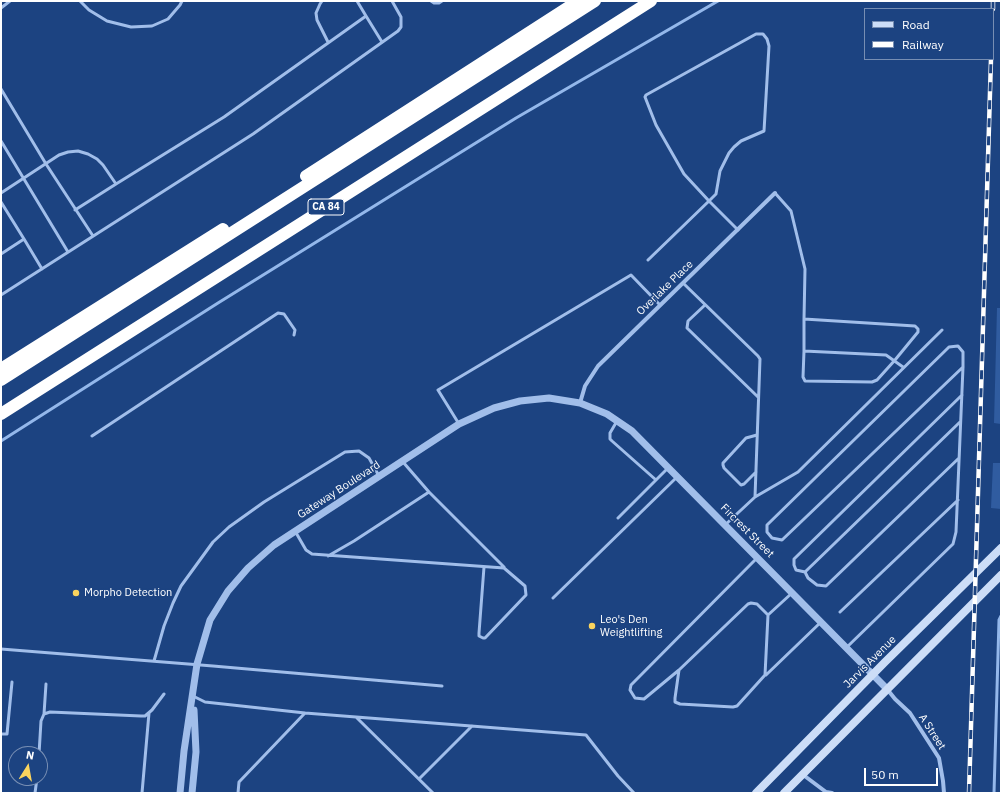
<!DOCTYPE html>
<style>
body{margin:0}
#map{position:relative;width:1002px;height:794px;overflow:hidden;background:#1c4381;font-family:"IBM Plex Sans",sans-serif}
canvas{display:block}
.frame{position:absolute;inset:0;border:2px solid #fff;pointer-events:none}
.legend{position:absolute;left:864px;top:8px;width:130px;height:52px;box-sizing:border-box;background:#1c4381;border:1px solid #778eb3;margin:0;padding:5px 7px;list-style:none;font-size:12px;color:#fff}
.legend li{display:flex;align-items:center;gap:8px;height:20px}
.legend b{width:20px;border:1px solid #778eb3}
.north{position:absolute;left:8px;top:746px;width:40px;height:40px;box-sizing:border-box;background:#1c4381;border:1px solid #778eb3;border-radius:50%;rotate:11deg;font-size:11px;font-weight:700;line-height:16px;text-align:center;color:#fff}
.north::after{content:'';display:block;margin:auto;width:14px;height:18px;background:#fad45e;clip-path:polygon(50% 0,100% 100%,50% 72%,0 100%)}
.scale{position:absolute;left:864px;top:768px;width:74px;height:18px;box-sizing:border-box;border:2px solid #fff;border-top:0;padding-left:5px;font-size:12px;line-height:14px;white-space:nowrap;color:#fff;-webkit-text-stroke:3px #1c4381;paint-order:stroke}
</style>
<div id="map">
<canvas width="1002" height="794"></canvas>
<div class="frame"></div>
<ul class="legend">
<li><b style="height:5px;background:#ccddf7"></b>Road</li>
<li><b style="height:5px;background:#fff"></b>Railway</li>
</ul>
<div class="north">N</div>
<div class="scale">50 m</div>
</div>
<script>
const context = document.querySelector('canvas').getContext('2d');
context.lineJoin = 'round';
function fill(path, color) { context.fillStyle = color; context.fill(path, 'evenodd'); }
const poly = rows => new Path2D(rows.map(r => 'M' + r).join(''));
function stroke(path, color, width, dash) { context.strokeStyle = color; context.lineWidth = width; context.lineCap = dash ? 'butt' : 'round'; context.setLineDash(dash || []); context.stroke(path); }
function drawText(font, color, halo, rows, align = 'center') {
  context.font = font + ' "IBM Plex Sans",sans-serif'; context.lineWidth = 3; context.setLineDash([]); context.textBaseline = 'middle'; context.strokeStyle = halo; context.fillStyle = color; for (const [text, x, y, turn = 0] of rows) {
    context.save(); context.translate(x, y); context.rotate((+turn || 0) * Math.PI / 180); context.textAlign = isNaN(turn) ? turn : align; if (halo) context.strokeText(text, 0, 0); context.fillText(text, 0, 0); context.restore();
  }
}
const green = poly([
 [997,308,1001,308,1001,424,994,423],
 [993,463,1001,463,1001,509,991,508]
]);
const stream = poly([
 [1,441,218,303,516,118,718,1],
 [994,793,999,620,1001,616]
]);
const service = poly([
 [80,1,89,10,107,21,131,27,152,26,168,19,180,5,182,1],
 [322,1,320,4,316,13,317,20,328,42],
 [431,1,434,3,439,3,442,1],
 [1,8,10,1],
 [366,16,382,42],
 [1,89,46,164,93,236],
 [1,141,68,252],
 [1,193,59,155,68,152,78,151,88,154,97,159,103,165,116,184,224,117,366,16,357,1],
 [775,193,791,211,805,269,804,319,804,351,803,377,805,381,872,382,877,380,895,360,918,332,918,329,915,326,804,319],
 [1,202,24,239,1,254],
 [75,210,116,184],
 [24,239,42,269],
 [648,260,709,201,716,194,720,171,729,153,734,147,741,141,764,131,769,46,767,39,763,34,756,34,646,95,645,97,656,125,684,174,709,201,738,230],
 [683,283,758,356,760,359,755,497],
 [1,295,253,134,398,31,401,27,401,17,392,1],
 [705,305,688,321,687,328,758,397],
 [804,351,886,355,903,367],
 [617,421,610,433,610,439,612,441,656,480,668,468],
 [960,422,805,572,796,570,794,565,794,559,962,395],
 [459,424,438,390,631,275,660,305],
 [92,436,278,313,284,314,295,330,294,335],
 [403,462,429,492],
 [756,472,744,484,741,485,724,468,723,465,723,463,746,438,757,435],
 [618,518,656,480],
 [725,525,755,497,798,472,942,330],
 [295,531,306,550,312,554,504,568,525,586,526,595,485,638,483,638,479,636,479,633,484,567],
 [328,556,354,541,429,492,504,567],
 [805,572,808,578,817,585,826,586,959,458],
 [553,598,677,477],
 [840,612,958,500],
 [768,615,757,604,751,603,748,604,679,670,675,698,675,702,680,704,733,707,737,706,765,675,768,615,792,593],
 [846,648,953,544,956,532,963,367,963,352,958,346,949,347,767,525,767,532,772,538,782,540,963,367],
 [1,649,213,666,442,686],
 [154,661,164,626,173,603,181,586,213,542,229,527,264,502,345,452,359,451,369,458,379,476],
 [679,670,644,699,635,698,630,690,631,685,757,558],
 [766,675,821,622],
 [193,696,205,702,305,713],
 [44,714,46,684],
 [356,717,433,793],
 [1,734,7,734,12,682],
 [39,754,41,721,44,714,50,712,141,716,145,716,152,710,164,694],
 [419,779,472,726],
 [35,793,37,778],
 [142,793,149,713],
 [238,793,239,782,305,713,586,735,618,776,634,793]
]);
const minor = poly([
 [580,403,585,386,598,366,775,193],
 [887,689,895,699,910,713,939,758,943,781,944,793],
 [802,774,826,792,832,793]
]);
const tertiary = poly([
 [180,793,184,751,197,664,210,620,228,591,248,568,274,545,459,424,494,408,520,401,549,398,580,403,607,414,632,431,887,689],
 [192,793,196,752,194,710]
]);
const secondary = poly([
 [756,793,885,662,1001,548],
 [784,793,1001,575]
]);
const motorway = poly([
 [306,176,578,1],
 [1,369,223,229],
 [1,380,595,1],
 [1,414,651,1]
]);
const rail = poly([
 [993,9,993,1],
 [969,793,991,59]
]);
const markers = [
 [76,593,4,"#fad45e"],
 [592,626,4,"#fad45e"]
];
const shields = [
 [326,207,36]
];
const shieldNames = [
 ["CA 84",326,207]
];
const streetNames = [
 ["Overlake Place",665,288,-44],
 ["Gateway Boulevard",339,490,-33],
 ["Fircrest Street",747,531,45],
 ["Jarvis Avenue",870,662,-45],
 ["A Street",932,732,57]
];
const poiNames = [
 ["Morpho Detection",84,593],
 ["Leo's Den",600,620],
 ["Weightlifting",600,633]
];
fill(green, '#305ca0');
stroke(stream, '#94b8eb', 3);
stroke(service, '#a1beea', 3);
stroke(minor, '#a1beea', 4);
stroke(tertiary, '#a1beea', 7);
stroke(secondary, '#ccddf7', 8);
stroke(motorway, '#fff', 12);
stroke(rail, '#fff', 4.5);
stroke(rail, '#1c4381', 3, [9]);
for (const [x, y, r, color] of markers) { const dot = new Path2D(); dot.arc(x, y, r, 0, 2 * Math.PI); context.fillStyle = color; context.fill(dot); stroke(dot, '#1c4381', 1.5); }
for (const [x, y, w] of shields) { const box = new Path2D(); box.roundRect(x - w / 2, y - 8, w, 16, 3); context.fillStyle = '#1c4381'; context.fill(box); stroke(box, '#fff', 1); }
drawText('bold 10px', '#fff', null, shieldNames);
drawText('11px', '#fff', '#1c4381', streetNames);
drawText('11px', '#fff', '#1c4381', poiNames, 'left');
</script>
